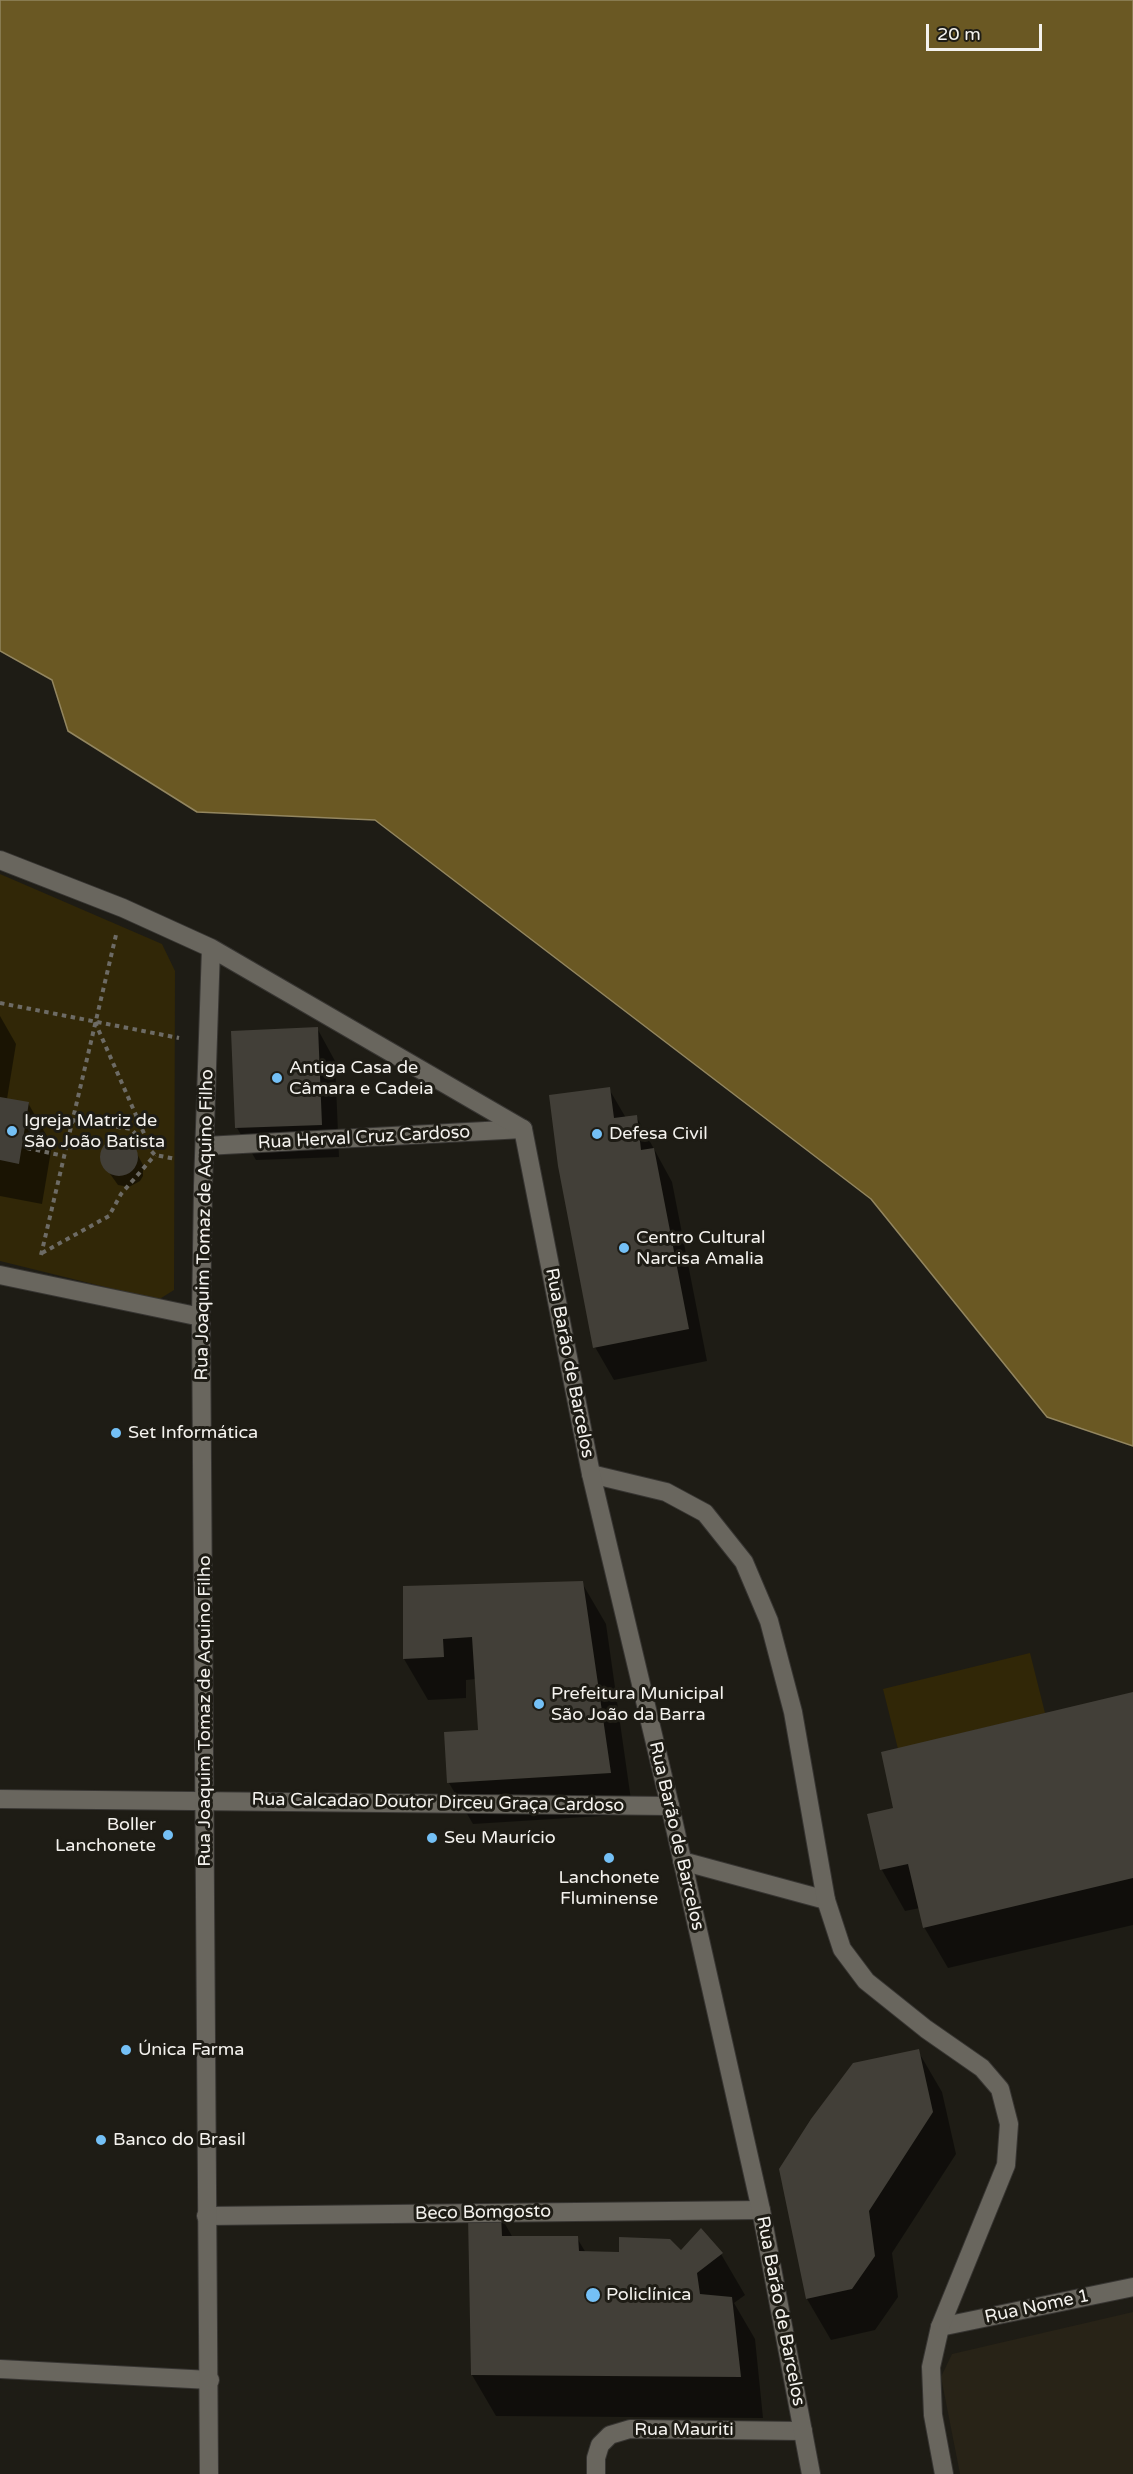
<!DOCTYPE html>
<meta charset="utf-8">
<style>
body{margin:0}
#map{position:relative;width:1133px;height:2474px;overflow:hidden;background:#1e1c15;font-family:"Varela Round",sans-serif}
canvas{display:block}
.scale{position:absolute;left:926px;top:24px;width:116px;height:27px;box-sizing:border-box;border:3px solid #f4f2ee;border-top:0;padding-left:8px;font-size:18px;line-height:21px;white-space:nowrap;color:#f4f2ee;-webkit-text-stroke:4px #1e1c15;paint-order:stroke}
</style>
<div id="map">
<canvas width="1133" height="2474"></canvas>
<div class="scale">20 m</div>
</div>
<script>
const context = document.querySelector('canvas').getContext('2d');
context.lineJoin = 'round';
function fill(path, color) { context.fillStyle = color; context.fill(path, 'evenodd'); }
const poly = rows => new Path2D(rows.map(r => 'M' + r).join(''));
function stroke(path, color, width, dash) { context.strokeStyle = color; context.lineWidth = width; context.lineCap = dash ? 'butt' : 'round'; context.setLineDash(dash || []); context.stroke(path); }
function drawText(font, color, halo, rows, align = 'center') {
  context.font = font + ' "Varela Round",sans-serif'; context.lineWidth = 6; context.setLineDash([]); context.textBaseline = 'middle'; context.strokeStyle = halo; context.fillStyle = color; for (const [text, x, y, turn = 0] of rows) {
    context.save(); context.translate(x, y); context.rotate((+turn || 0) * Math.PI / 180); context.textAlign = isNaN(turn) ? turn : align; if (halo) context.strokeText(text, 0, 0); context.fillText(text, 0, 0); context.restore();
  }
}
const built = poly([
 [1133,2312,1133,2474,960,2474,941,2377,952,2354]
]);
const green = poly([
 [0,874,162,944,175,971,174,1290,158,1300,0,1261],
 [1030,1653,1045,1713,898,1749,883,1689]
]);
const water = poly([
 [0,0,1133,0,1133,1446,1047,1417,871,1199,375,820,197,812,68,731,52,680,0,651,0,0]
]);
const shadow = poly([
 [0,1016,16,1044,7,1099,28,1103,52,1145,42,1204,0,1196],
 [317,1028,335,1061,339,1157,256,1160,237,1128],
 [609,1089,626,1118,636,1116,672,1182,707,1361,614,1380,595,1347],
 [114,1140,125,1141,134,1148,143,1165,143,1176,140,1181,129,1187,118,1185,103,1164,103,1152,105,1147],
 [582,1583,606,1624,633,1814,473,1824,449,1783,480,1731,476,1679,466,1680,466,1698,428,1700,404,1659,404,1587],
 [1133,1694,1133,1925,948,1968,924,1927,920,1908,905,1911,882,1870,869,1816,895,1809],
 [918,2051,942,2092,956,2154,892,2253,898,2297,875,2330,831,2340,807,2299],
 [500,2215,513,2238,577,2238,586,2253,721,2254,745,2295,734,2303,755,2339,763,2418,496,2416,472,2375]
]);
const building = poly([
 [318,1027,322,1125,235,1128,231,1031],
 [610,1087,614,1118,637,1115,641,1150,654,1148,689,1329,593,1348,558,1166,549,1095],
 [0,1097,29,1102,19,1164,0,1160],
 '100 1157a19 19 0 1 1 38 0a19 19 0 1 1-38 0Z',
 [583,1581,611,1773,447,1783,444,1732,478,1730,472,1637,443,1639,444,1657,403,1659,403,1586],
 [1133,1692,1133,1878,923,1928,908,1864,880,1870,867,1814,893,1808,881,1752],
 [919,2049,933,2112,869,2211,875,2256,852,2289,806,2299,779,2169,811,2119,853,2063],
 [501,2214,502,2236,578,2236,579,2251,619,2252,619,2237,670,2239,681,2250,701,2228,723,2253,697,2273,700,2294,732,2297,741,2377,471,2375,468,2215]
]);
const path = poly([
 [0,1003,179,1038],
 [95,1022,150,1147],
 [72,1120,131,1129,155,1155,176,1159],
 [27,1148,64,1156],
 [42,1253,109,1216,121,1194,155,1155],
 [41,1255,116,935]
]);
const lane = poly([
 [682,1861,826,1900],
 [940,2327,1133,2287]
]);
const street = poly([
 [205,1146,523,1129],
 [0,1275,201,1317],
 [591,1474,666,1492,705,1513,744,1562,769,1621,793,1712,826,1900,842,1949,866,1981,926,2029,982,2068,1000,2089,1009,2124,1006,2165,940,2327,931,2367,933,2415,944,2474],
 [0,1799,670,1806],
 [206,2216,761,2210],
 [0,2369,210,2380],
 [596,2474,596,2458,600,2445,610,2435,630,2429,803,2431]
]);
const secondary = poly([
 [0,860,123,908,211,948,523,1129,591,1474,670,1806,761,2210,811,2474],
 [209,2474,201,1317,203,1186,211,948]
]);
const markers = [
 [277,1078,6,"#74c0f6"],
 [12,1131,6,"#74c0f6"],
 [597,1134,6,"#74c0f6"],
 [624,1248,6,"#74c0f6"],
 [116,1433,6,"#74c0f6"],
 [539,1704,6,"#74c0f6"],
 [168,1835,6,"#74c0f6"],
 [432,1838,6,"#74c0f6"],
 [609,1858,6,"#74c0f6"],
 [126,2050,6,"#74c0f6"],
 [101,2140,6,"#74c0f6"],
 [593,2295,8,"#74c0f6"]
];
const poiNames = [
 ["Antiga Casa de",289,1068],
 ["Câmara e Cadeia",289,1089],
 ["Igreja Matriz de",24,1121],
 ["São João Batista",24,1142],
 ["Defesa Civil",609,1134],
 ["Centro Cultural",636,1238],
 ["Narcisa Amalia",636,1259],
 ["Set Informática",128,1433],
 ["Prefeitura Municipal",551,1694],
 ["São João da Barra",551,1715],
 ["Boller",156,1825,"right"],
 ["Lanchonete",156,1846,"right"],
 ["Seu Maurício",444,1838],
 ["Lanchonete",609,1878,"center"],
 ["Fluminense",609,1899,"center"],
 ["Única Farma",138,2050],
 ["Banco do Brasil",113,2140],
 ["Policlínica",606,2295]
];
const streetNames = [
 ["Rua Herval Cruz Cardoso",364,1138,-3],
 ["Rua Joaquim Tomaz de Aquino Filho",205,1225,-89],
 ["Rua Barão de Barcelos",569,1363,79],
 ["Rua Joaquim Tomaz de Aquino Filho",205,1711,-90],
 ["Rua Calcadao Doutor Dirceu Graça Cardoso",438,1803,1],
 ["Rua Barão de Barcelos",676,1836,77],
 ["Beco Bomgosto",483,2213,-1],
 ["Rua Nome 1",1037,2307,-12],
 ["Rua Barão de Barcelos",780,2311,79],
 ["Rua Mauriti",684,2430]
];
fill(built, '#282317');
fill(green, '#312707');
fill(water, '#6a5823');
stroke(water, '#938660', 1.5);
fill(shadow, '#0007');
fill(building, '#423f38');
stroke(lane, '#373532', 20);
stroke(street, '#373532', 20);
stroke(secondary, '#373532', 20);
stroke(path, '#6d6b65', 4, [4.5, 4.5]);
stroke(lane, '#69665e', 18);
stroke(street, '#69665e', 18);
stroke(secondary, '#69665e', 18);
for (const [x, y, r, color] of markers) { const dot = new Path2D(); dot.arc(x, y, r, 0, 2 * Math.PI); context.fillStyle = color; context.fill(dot); stroke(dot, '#1e1c15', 2); }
drawText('18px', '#f4f2ee', '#1e1c15', poiNames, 'left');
drawText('18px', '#f4f2ee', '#1e1c15', streetNames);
</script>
